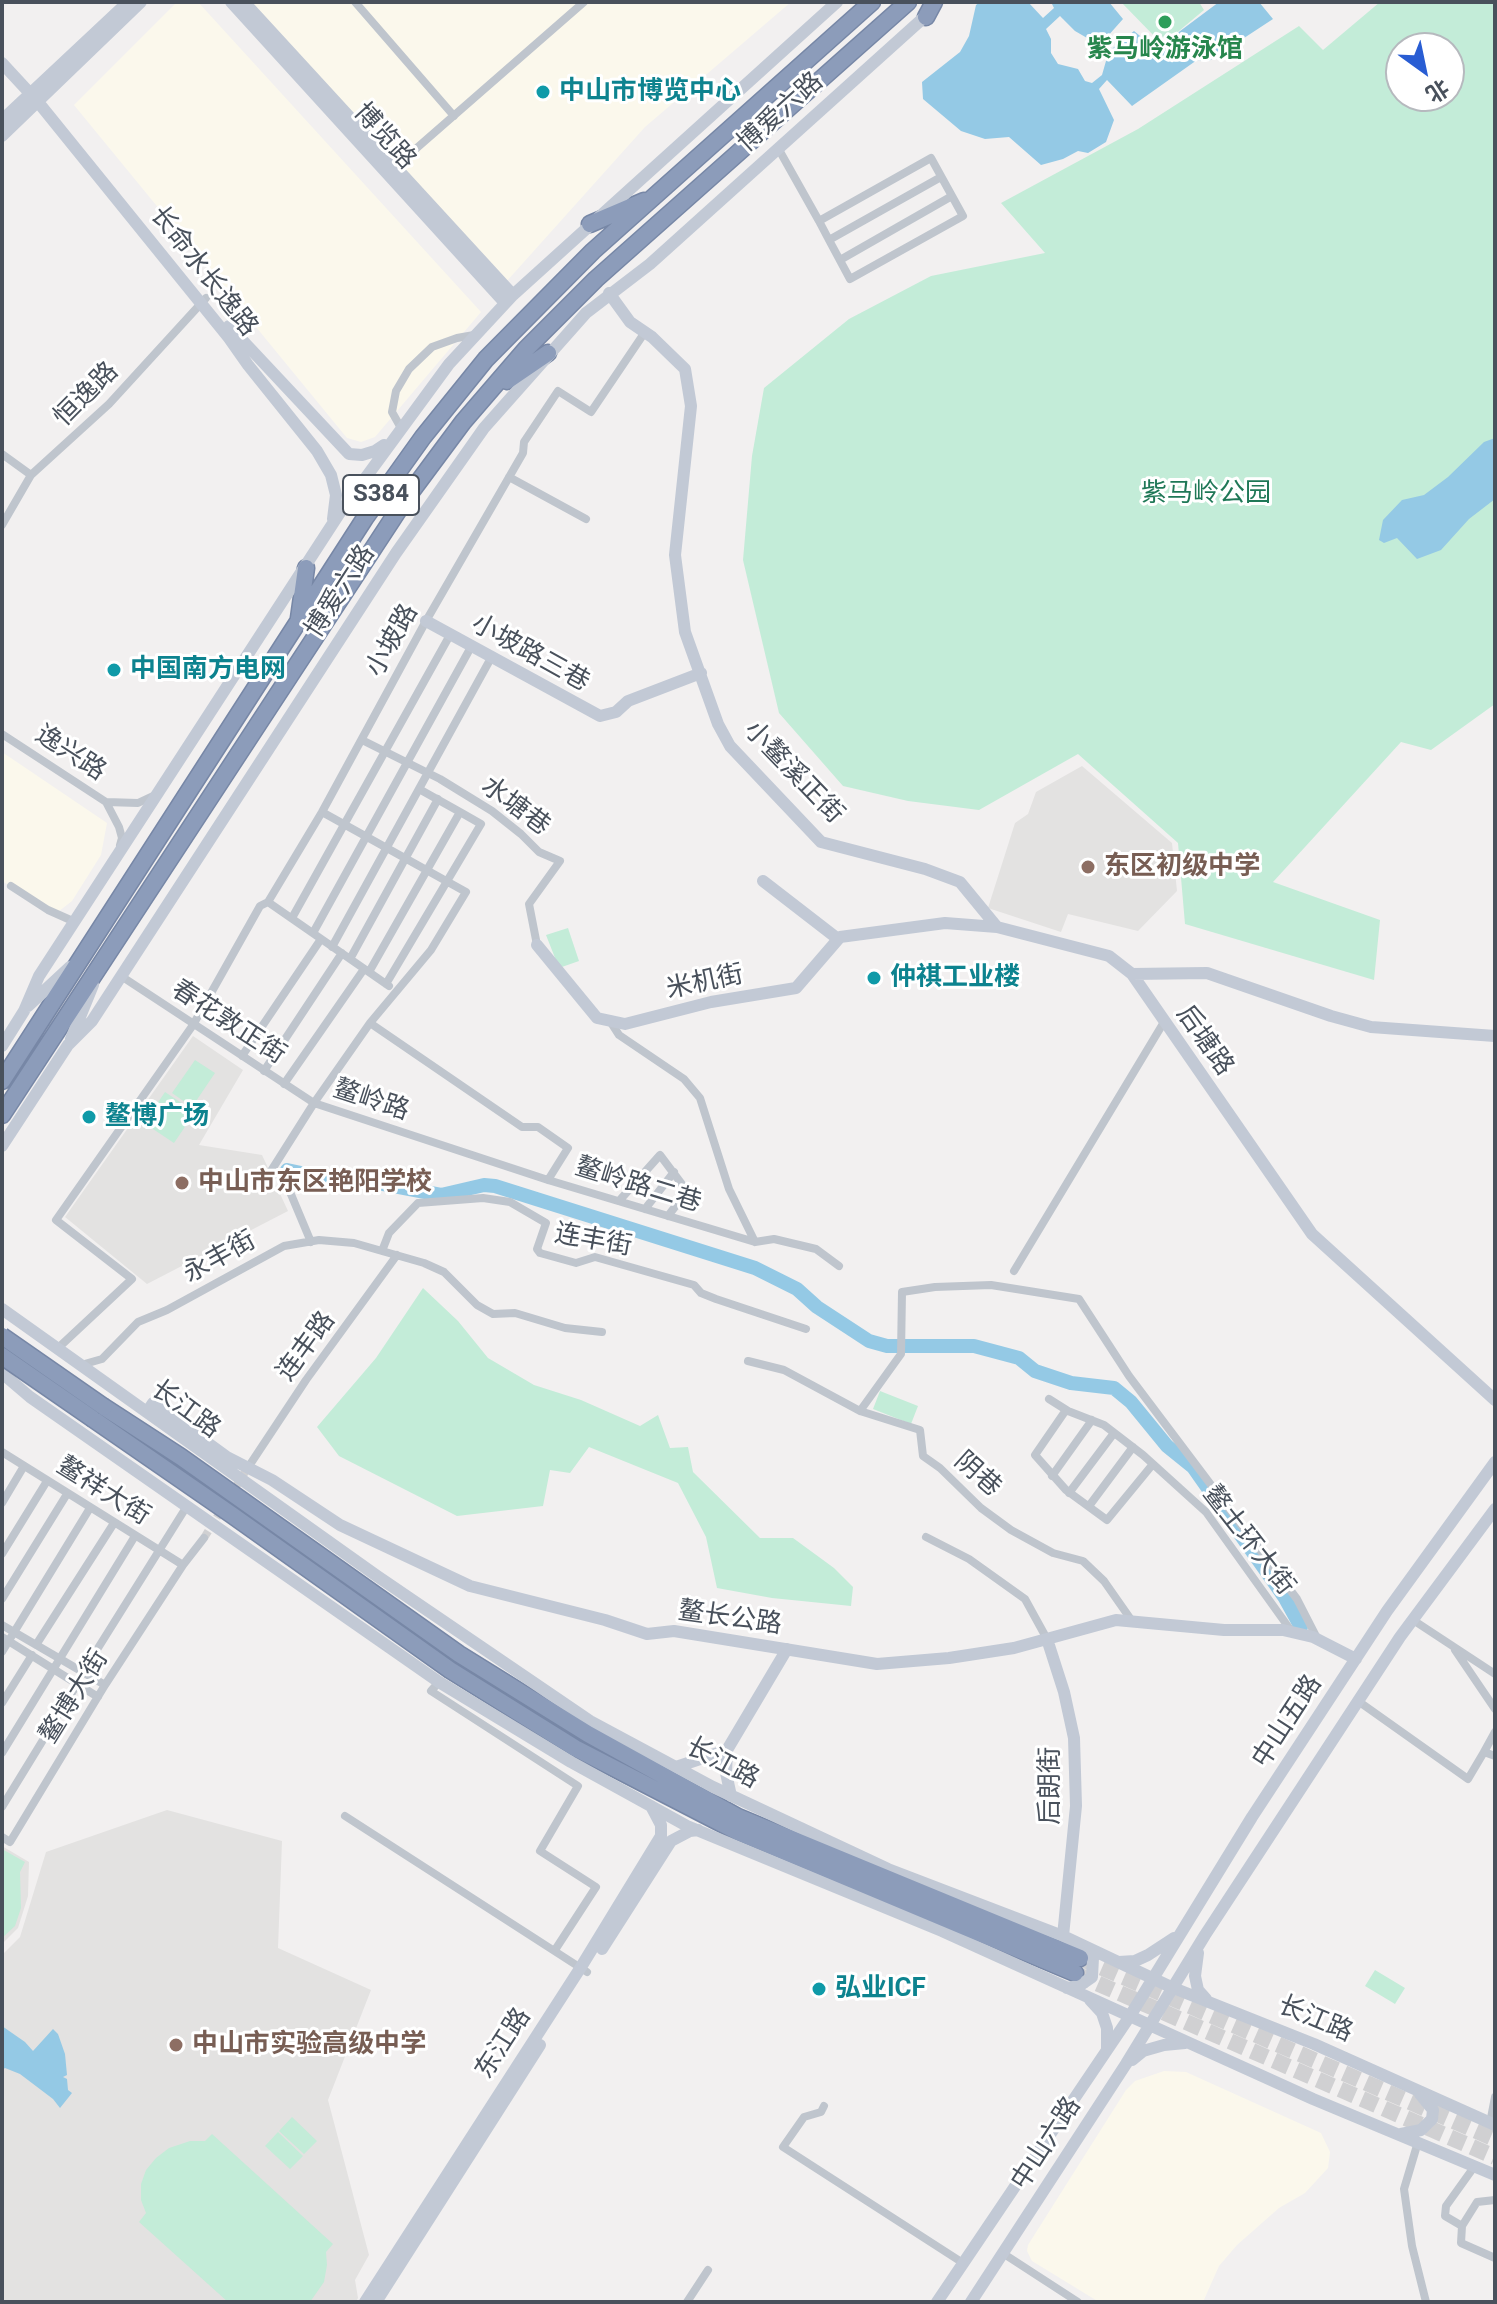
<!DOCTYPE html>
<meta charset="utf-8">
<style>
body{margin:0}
#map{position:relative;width:1497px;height:2304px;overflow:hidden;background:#f2f0f0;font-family:Roboto,"Noto Sans SC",sans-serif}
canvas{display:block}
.frame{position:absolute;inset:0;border:4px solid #49515c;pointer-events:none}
.north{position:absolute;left:1385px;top:32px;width:80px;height:80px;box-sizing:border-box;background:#fff;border:2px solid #b6b9be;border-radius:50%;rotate:147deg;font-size:22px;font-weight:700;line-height:32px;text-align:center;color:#49515c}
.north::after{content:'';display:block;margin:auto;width:28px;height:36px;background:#295dd3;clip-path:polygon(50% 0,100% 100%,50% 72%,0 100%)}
</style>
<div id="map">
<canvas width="1497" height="2304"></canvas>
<div class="frame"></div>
<div class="north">北</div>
</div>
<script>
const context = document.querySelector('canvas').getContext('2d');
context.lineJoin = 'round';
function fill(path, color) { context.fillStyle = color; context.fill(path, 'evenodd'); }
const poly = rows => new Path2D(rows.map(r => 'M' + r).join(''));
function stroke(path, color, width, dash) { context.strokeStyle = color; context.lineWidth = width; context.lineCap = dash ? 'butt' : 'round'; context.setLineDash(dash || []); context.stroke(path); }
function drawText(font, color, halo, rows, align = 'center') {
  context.font = font + ' Roboto,"Noto Sans SC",sans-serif'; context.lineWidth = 6; context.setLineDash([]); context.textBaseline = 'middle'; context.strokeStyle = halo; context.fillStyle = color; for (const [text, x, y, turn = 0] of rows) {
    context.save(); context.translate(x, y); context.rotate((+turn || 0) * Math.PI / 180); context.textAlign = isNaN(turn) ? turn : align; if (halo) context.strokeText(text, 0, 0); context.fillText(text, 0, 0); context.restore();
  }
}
const commercial = poly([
 [177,2,198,2,481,312,375,437,361,442,347,438,74,105],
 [250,2,791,2,645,127,506,282],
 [2,752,107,823,101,855,72,901,54,915,2,881],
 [1164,2071,1186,2072,1321,2133,1330,2152,1328,2168,1305,2193,1279,2208,1237,2245,1219,2266,1203,2302,1099,2302,1032,2261,1027,2251,1028,2245,1126,2090,1135,2081]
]);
const education = poly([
 [1082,766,1172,843,1177,891,1138,931,1068,914,1061,932,988,908,1015,823,1028,814,1036,792],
 [193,1036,243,1070,199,1145,262,1155,288,1211,147,1284,65,1217],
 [167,1810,282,1841,278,1948,371,1990,328,2100,369,2255,355,2280,358,2298,356,2302,2,2302,2,1955,20,1937,46,1852],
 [2,1846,29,1862,28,1896,18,1928,2,1944]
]);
const green = poly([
 [1121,2,1199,2,1204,10,1167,41,1161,35,1157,39],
 [1380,2,1495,2,1495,704,1431,750,1401,742,1273,882,1380,920,1374,980,1185,924,1178,843,1078,754,979,810,908,801,843,786,779,713,743,560,752,456,764,388,849,319,931,276,1045,253,1001,203,1138,129,1299,26,1323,50],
 [1401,48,1449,48,1449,96,1401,96],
 [568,928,579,961,559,968,546,935],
 [195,1060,215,1073,192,1107,172,1093],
 [165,1092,195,1112,174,1143,144,1123],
 [423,1288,458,1321,488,1358,534,1385,581,1400,640,1426,658,1415,670,1448,688,1447,693,1472,760,1538,793,1538,834,1568,853,1587,851,1606,772,1598,717,1588,706,1537,678,1483,589,1447,570,1473,550,1470,543,1506,457,1516,339,1456,317,1427,376,1358],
 [880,1391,918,1406,911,1424,873,1409],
 [2,1849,25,1862,20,1872,21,1908,15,1926,2,1938],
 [1375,1970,1405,1988,1395,2004,1365,1986],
 [292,2117,317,2141,304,2154,279,2131],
 [278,2132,303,2156,290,2169,265,2146],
 [212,2134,333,2244,326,2252,327,2265,324,2282,310,2302,228,2302,139,2222,146,2213,141,2200,141,2184,146,2170,156,2158,169,2148,190,2141,205,2141]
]);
const water = poly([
 [980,2,1028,2,1043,18,1054,8,1051,2,1109,2,1123,19,1107,37,1094,42,1075,31,1060,16,1046,29,1051,39,1051,53,1058,64,1078,69,1085,81,1092,83,1102,75,1106,61,1113,48,1134,31,1156,49,1219,2,1259,2,1273,19,1209,61,1197,60,1132,106,1107,80,1099,89,1114,120,1106,142,1088,153,1078,151,1063,159,1041,165,1009,137,985,139,961,131,923,99,922,82,960,52,969,36,976,5],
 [1495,438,1495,499,1469,519,1441,550,1417,559,1397,538,1384,543,1379,540,1383,520,1402,500,1424,495,1448,477,1484,442],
 [2,2026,25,2042,33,2051,53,2029,58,2034,65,2054,67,2075,63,2077,67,2079,68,2090,72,2093,60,2108,53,2099,20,2074,5,2068,2,2070]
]);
const river = poly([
 [287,1170,344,1182,357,1179,441,1195,484,1185,495,1186,755,1268,797,1289,817,1307,869,1341,887,1346,974,1346,1019,1358,1035,1371,1071,1383,1114,1388,1131,1402,1167,1446,1193,1467,1285,1598,1301,1627]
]);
const streetTunnel = poly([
 [204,1538,250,1464]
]);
const highwayTunnel = poly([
 [1080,1958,1495,2139],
 [1076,1974,1495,2157]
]);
const street = poly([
 [355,2,454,116],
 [778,148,819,221,829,240,850,279,963,216,931,158,819,221],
 [395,167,584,2],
 [829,240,941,177],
 [840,260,952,196],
 [401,428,392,412,396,391,409,369,432,347,457,338,474,335],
 [2,454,31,475],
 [509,477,586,519],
 [2,525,31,475,109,404,206,298],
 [2,734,106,802,119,827,122,838,120,845],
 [362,740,440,779,492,811,521,834,539,852,560,861,529,904,537,945],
 [106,802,138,803,155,795],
 [11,886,48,910,75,922],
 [268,902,389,986],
 [292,918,450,635],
 [313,933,471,647],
 [332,947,491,658],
 [350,959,438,799],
 [369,972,460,812,419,789],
 [121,976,314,1103,548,1180,755,1242,774,1239,816,1249,839,1266],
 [386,984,481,824,460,812],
 [610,1021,619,1035,684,1079,700,1098,729,1189,755,1242],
 [370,1023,522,1127,538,1127,568,1148,548,1180],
 [242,1056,321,939],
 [264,1071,342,953],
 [284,1084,364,969],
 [619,1201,660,1155,687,1191,668,1216],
 [645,1209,674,1172],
 [311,1242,285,1180,271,1171,314,1103,370,1023,431,950,466,892,322,812],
 [382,1251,389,1233,418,1203,483,1198,510,1202,546,1223,537,1249,540,1253,576,1263,595,1257,694,1285,701,1293,716,1299,806,1329],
 [1014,1271,1164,1022],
 [57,1349,132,1279,56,1220,193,1025,260,906,268,902,322,812,426,621,523,453,524,442,558,391,591,412,645,332],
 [748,1361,784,1370,860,1411,920,1430,923,1456,940,1468,981,1508,1011,1530,1053,1553,1083,1561,1104,1581,1132,1621],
 [81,1365,102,1359,138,1322,167,1310,284,1246,319,1240,354,1243,424,1263,444,1272,477,1305,493,1314,515,1313,565,1328,602,1332],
 [1049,1399,1068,1411,1104,1425,1143,1455,1206,1512,1292,1632],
 [1066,1410,1035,1455,1066,1490,1107,1520,1153,1464],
 [860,1411,901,1354,902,1292,935,1287,991,1285,1079,1299,1129,1376,1297,1599,1317,1638],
 [2,1452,183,1565],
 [251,1463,306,1380,397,1255],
 [1052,1476,1092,1420],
 [1069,1493,1114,1433],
 [2,1503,24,1466],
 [1089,1506,1133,1447],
 [926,1537,969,1559,1025,1599,1047,1639],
 [2,1554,47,1481],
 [2,1599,67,1494],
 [1413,1620,1495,1674],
 [2,1625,105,1685],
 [2,1637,98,1697],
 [36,1645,114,1523],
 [1455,1650,1495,1709],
 [2,1652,90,1508],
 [83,1672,187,1506],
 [439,1682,431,1691,578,1786,540,1851,596,1887,555,1950],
 [1358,1701,1468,1779,1484,1752],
 [2,1703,32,1655],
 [1495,1732,1484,1752,1495,1756],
 [2,1753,135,1536],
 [2,1807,78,1683],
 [345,1816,587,1972],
 [2,1837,10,1842,105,1685,183,1565,204,1538],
 [824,2106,821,2112,804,2117,783,2147,963,2263],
 [1490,2123,1495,2097],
 [1418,2142,1404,2189,1412,2246,1426,2302],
 [1495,2200,1477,2202,1462,2226,1461,2243,1495,2258],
 [1462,2226,1445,2216,1446,2206,1474,2167],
 [1004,2254,1078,2302],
 [687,2302,708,2270]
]);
const secondary = poly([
 [231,2,505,303],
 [244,2,513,295],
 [2,63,38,102,229,338,248,365,317,451,331,475,336,495,333,519],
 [2,120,128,2],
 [2,136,141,2],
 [609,293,630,322,652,337,685,369,691,406,675,555,685,632,718,724,730,746,821,842,925,869,960,882,997,927],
 [229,326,349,454,362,455,375,451,384,445],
 [426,621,600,716,616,712,628,701,701,673],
 [763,881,838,939],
 [537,945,597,1018,625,1024,711,1002,796,988,840,937,945,923,997,927,1109,956,1132,974,1312,1234,1495,1400],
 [1132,974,1207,973,1331,1016,1371,1027,1495,1036],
 [28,1006,70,967],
 [71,1039,93,985],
 [2,1046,24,1011,39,976,339,514,449,364,513,295,837,2],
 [2,1146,68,1045,92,1021,396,553,484,428,586,313,650,264,930,12],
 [2,1309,377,1576,590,1721,713,1787,888,1869,1063,1936,1171,1987,1314,2044,1495,2125],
 [2,1373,30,1397,439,1682,571,1762,687,1826,942,1931,1313,2099,1495,2175],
 [147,1412,153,1403,227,1457,272,1480,340,1525,470,1586,605,1620,647,1634,674,1631,877,1664,949,1658,1014,1648,1116,1620,1224,1630,1283,1630,1313,1637,1356,1659],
 [1047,1639,1064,1692,1074,1738,1076,1806,1063,1936],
 [727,1750,726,1773,731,1796],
 [676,1767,727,1750,787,1649],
 [602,1949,671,1841,690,1831,698,1830],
 [1198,1953,1195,1976,1198,1990,1206,1999],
 [1119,1962,1135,1961,1148,1955,1174,1938],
 [1067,1988,1079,1986,1092,1977,1093,1958,1087,1948],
 [1090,2000,1102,2013,1107,2028,1107,2048],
 [1132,2060,1143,2051,1164,2045,1185,2043],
 [1401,2134,1421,2130,1432,2119,1433,2110,1420,2094],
 [365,2302,581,1967,661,1836,661,1825,651,1806],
 [376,2302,540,2045],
 [937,2302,1130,2016,1252,1817,1387,1611,1495,1462],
 [971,2302,1126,2064,1205,1935,1400,1637,1495,1509]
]);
const highway = poly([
 [926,17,934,2],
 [590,224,644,201],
 [507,381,548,353],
 [299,618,306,568],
 [2,1081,365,518,423,437,486,359,593,251,872,2],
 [2,1115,405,500,463,422,526,349,596,279,908,2],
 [104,1407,181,1457,459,1654,588,1734,738,1817,1080,1958],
 [93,1419,232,1515,450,1670,575,1748,736,1831,1075,1973]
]);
const highwayBridge = poly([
 [2,1336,104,1407],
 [2,1356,93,1419]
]);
const markers = [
 [1165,22,8,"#2e9e5b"],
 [543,92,8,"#0f9aa8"],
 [114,670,8,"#0f9aa8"],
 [1088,867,8,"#8d6e63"],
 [874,978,8,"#0f9aa8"],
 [89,1117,8,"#0f9aa8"],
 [182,1183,8,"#8d6e63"],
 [819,1989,8,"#0f9aa8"],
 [176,2045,8,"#8d6e63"]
];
const shields = [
 [381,495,76]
];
const shieldNames = [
 ["S384",381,495]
];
const leisureNames = [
 ["紫马岭游泳馆",1165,50]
];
const cultureNames = [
 ["中山市博览中心",559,92],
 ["中国南方电网",130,670],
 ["仲祺工业楼",890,978],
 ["鳌博广场",105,1117],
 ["弘业ICF",835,1989]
];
const streetNames = [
 ["博爱六路",781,113,-42],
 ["博览路",384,137,48],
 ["长命水长逸路",203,272,52],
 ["恒逸路",87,395,-45],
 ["博爱六路",341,592,-57],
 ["小坡路",393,641,-61],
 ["小坡路三巷",530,654,29],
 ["逸兴路",70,754,33],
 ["小鳌溪正街",793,773,46],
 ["水塘巷",515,807,37],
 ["米机街",705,983,-12],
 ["春花敦正街",228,1023,33],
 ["后塘路",1204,1041,55],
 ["鳌岭路",371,1101,18],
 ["鳌岭路二巷",638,1186,17],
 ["连丰街",593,1241,10],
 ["永丰街",220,1258,-29],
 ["连丰路",307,1347,-54],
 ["长江路",185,1410,36],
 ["阴巷",977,1475,42],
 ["鳌祥大街",103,1492,32],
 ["鳌土环大街",1248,1541,52],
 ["鳌长公路",730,1619,8],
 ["鳌博大街",75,1697,-58],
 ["中山五路",1288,1722,-57],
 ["长江路",722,1764,28],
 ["后朗街",1051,1786,-90],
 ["长江路",1315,2020,23],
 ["东江路",504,2044,-57],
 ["中山六路",1047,2144,-57]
];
const parkNames = [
 ["紫马岭公园",1206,494]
];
const educationNames = [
 ["东区初级中学",1104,867],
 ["中山市东区艳阳学校",198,1183],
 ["中山市实验高级中学",192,2045]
];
fill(commercial, '#fbf8ec');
fill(education, '#e3e2e1');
fill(green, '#c3ecd8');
fill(water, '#94c9e5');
stroke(river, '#94c9e5', 14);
stroke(streetTunnel, '#d0d0d2', 8, [8, 4]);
stroke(highwayTunnel, '#d0d0d2', 16, [16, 8]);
stroke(highway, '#7787a6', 19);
stroke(street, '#bfc5cd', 8);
stroke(secondary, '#c2c9d5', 12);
stroke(highway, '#8c9cba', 16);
stroke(highwayBridge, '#7787a6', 19, []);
stroke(highwayBridge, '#8c9cba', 16);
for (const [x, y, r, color] of markers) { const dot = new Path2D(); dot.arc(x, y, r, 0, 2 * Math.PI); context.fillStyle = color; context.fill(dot); stroke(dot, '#fff', 3); }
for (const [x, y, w] of shields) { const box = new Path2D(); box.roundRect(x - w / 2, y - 20, w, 40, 6); context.fillStyle = '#fff'; context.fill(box); stroke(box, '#49515c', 2); }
drawText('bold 24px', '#49515c', null, shieldNames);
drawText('bold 26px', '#27864d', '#fff', leisureNames);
drawText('bold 26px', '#0d838f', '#fff', cultureNames, 'left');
drawText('26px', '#49515c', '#fff', streetNames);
drawText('26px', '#1f7857', '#fff', parkNames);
drawText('bold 26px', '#785e54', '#fff', educationNames, 'left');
</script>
